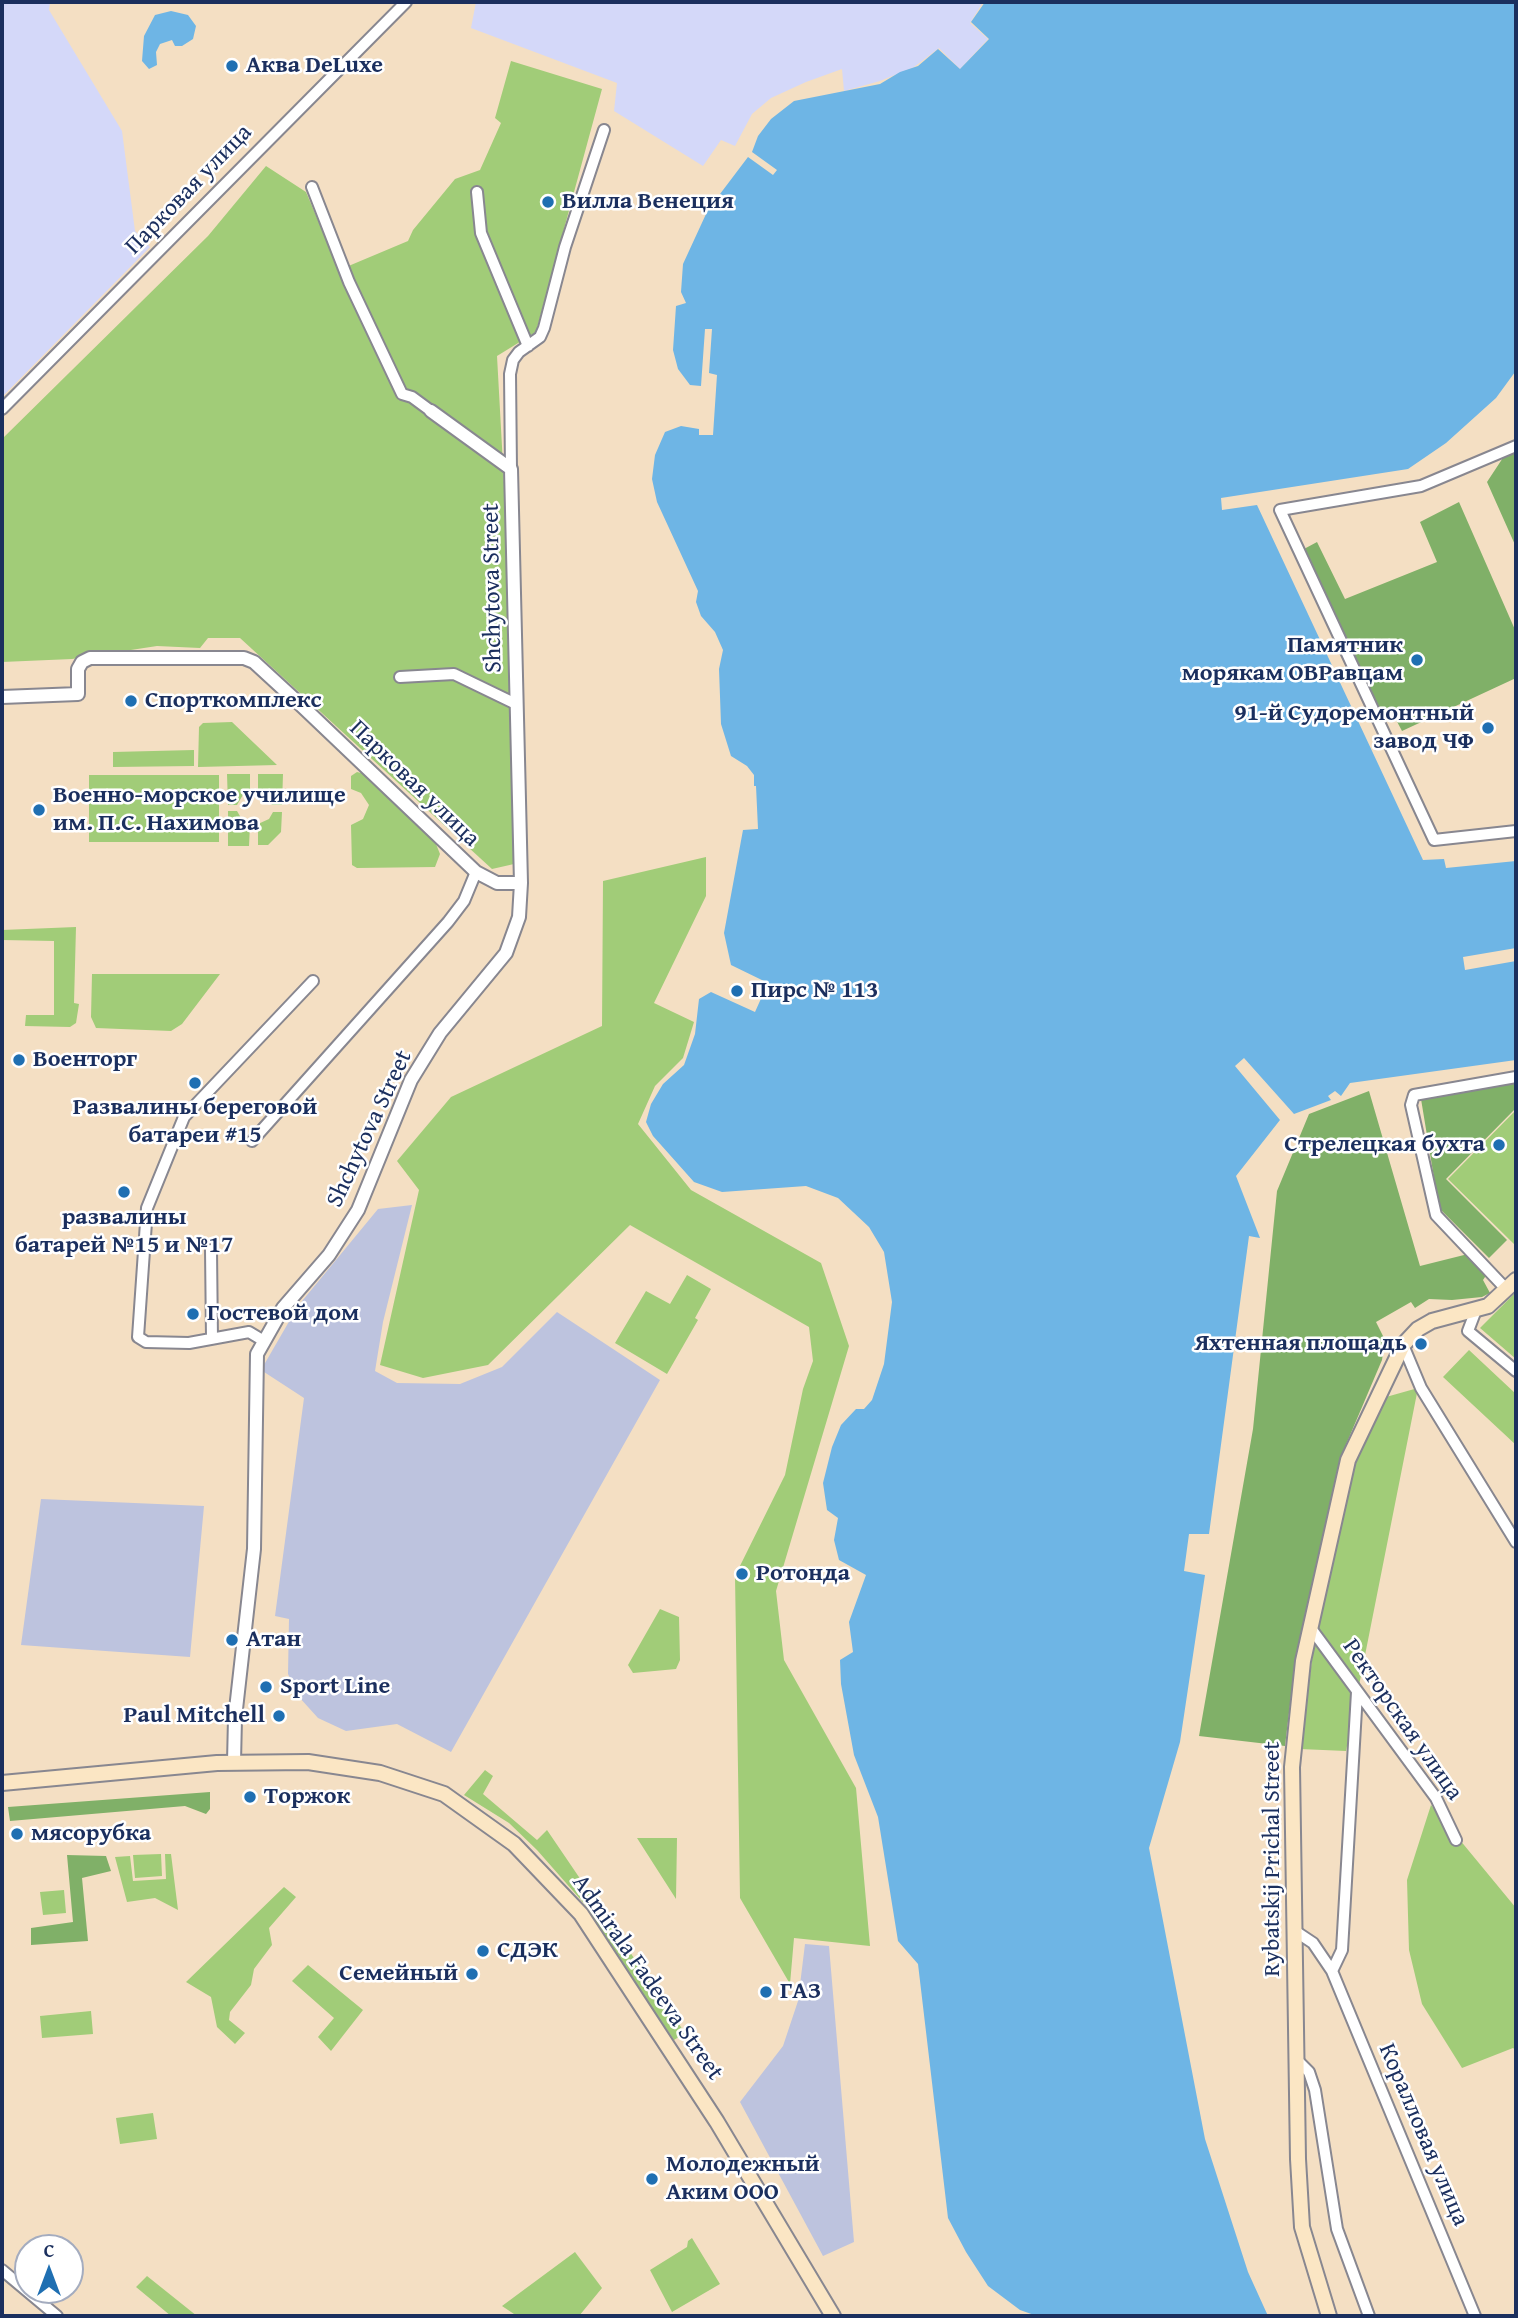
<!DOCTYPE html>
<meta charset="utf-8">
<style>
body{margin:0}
#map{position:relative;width:1518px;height:2318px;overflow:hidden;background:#f4dfc3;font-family:"Gentium Book Plus",serif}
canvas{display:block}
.frame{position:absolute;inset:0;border:4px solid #1b2f5e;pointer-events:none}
.north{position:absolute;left:14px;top:2234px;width:70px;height:70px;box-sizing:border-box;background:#fff;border:2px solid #a4acbf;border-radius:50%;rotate:0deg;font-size:19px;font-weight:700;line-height:28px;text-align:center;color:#1b2f5e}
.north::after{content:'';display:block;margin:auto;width:24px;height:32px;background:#1f6fb2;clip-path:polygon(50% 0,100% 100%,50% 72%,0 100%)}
</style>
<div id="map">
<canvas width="1518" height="2318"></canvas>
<div class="frame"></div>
<div class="north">С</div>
</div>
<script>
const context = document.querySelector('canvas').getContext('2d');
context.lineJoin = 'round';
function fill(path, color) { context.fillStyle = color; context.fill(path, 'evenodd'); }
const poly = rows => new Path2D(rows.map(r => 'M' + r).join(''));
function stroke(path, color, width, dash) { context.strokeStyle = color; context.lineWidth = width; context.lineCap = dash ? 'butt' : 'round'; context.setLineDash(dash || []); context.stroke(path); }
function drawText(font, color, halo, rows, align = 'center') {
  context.font = font + ' "Gentium Book Plus",serif'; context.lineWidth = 5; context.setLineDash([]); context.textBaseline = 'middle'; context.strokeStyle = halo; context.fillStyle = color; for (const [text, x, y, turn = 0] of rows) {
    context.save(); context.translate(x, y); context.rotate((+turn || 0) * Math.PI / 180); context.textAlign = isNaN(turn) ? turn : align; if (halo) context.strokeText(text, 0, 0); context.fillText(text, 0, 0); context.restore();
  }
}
const built = poly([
 [2,2,50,2,49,10,122,131,135,231,150,247,2,397],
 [476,2,983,2,970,23,988,39,960,69,939,48,914,67,880,81,844,91,842,69,806,82,771,98,752,114,735,146,721,140,703,166,614,111,617,83,471,28]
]);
const industrial = poly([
 [412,1205,383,1322,375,1371,397,1383,460,1384,502,1367,557,1312,660,1380,451,1752,397,1724,346,1731,318,1718,299,1697,288,1674,289,1619,275,1616,304,1398,261,1370,298,1306,378,1209],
 [41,1499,204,1506,190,1657,21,1645],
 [805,1944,829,1946,854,2242,823,2256,740,2102,783,2046,798,2001]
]);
const green = poly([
 [511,61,602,89,536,332,497,356,505,501,514,864,492,869,240,638,208,638,200,648,157,646,72,659,2,662,2,439,208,236,266,166,306,192,339,270,408,241,413,230,455,179,480,170,501,123,495,118],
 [232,722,277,765,198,767,199,727,203,723],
 [194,750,194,766,113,767,113,752],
 [357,772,365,774,436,844,440,854,435,867,357,868,352,865,351,825,363,819,369,805,361,793,351,789,351,776],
 [227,774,250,774,250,793,244,793,237,805,228,805],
 [258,774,283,774,282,805,272,805,264,793,258,791],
 [89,775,219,775,219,842,89,842],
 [228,811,237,811,244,823,250,825,249,846,228,846],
 [273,812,282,812,281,832,268,845,258,845,258,824,269,819],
 [706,857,706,896,654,1003,694,1022,683,1058,655,1086,638,1124,691,1190,821,1263,849,1346,776,1591,784,1660,856,1788,870,1946,794,1938,790,1984,740,1898,735,1576,785,1475,803,1389,813,1361,809,1327,630,1225,488,1365,423,1378,380,1365,419,1190,397,1161,451,1097,602,1026,603,881],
 [76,927,74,1003,79,1004,76,1023,70,1027,25,1026,26,1015,54,1015,54,941,2,940,2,930],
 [92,974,220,974,182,1024,171,1031,96,1028,91,1017],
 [1516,1110,1516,1246,1448,1179],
 [687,1275,711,1289,695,1318,698,1320,667,1374,615,1343,646,1291,670,1304],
 [1516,1292,1516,1359,1480,1328],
 [1469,1350,1516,1394,1516,1445,1443,1377],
 [1418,1388,1346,1751,1300,1749,1317,1623,1350,1465,1386,1397],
 [660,1609,679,1617,680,1660,676,1669,633,1673,628,1665],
 [485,1770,493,1776,483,1794,537,1840,547,1830,685,2033,674,2040,590,1916,588,1908,537,1850,509,1823,464,1795],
 [1431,1805,1516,1908,1516,2050,1513,2048,1462,2068,1422,2004,1409,1950,1407,1880],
 [637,1838,677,1838,676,1899],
 [161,1854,162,1876,135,1878,133,1855],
 [165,1854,171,1854,178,1910,155,1898,127,1902,115,1857,130,1856,133,1881,166,1879],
 [284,1887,296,1897,269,1928,272,1945,254,1969,251,1985,230,2012,229,2020,245,2033,235,2044,217,2027,211,1997,186,1982],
 [64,1890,66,1913,43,1915,40,1892],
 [308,1965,363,2010,331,2051,318,2037,334,2018,292,1981],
 [91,2011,93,2034,42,2038,40,2016],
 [153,2113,157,2139,120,2144,116,2118],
 [692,2238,720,2284,672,2312,650,2270,687,2247,688,2241],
 [575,2252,602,2288,579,2316,517,2316,502,2306],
 [147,2276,197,2316,171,2316,136,2287]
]);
const forest = poly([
 [1516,438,1516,547,1487,482],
 [1459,502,1516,632,1516,678,1402,731,1393,714,1380,717,1304,549,1317,542,1345,599,1437,562,1420,522],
 [1516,1081,1516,1108,1446,1179,1507,1240,1489,1258,1439,1208,1421,1099],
 [1369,1091,1420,1266,1468,1254,1487,1274,1483,1280,1490,1293,1482,1297,1452,1300,1429,1299,1415,1308,1411,1302,1376,1322,1385,1340,1382,1360,1342,1454,1296,1655,1285,1746,1199,1736,1253,1429,1277,1191,1309,1114],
 [210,1792,210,1809,206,1814,185,1806,10,1821,8,1807],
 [67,1855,106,1856,111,1871,82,1878,88,1941,31,1945,31,1928,73,1922]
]);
const water = poly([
 [985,2,1516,2,1515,372,1496,398,1446,443,1408,469,1221,498,1222,510,1257,505,1423,860,1444,859,1446,868,1516,861,1516,948,1463,957,1465,970,1516,961,1516,1060,1350,1083,1341,1096,1335,1091,1328,1096,1331,1100,1294,1114,1244,1058,1235,1066,1280,1120,1236,1176,1260,1238,1249,1236,1209,1534,1189,1534,1184,1571,1205,1575,1180,1742,1149,1848,1205,2139,1248,2272,1268,2316,1037,2316,1020,2310,988,2286,966,2252,948,2218,918,1964,898,1941,878,1817,854,1755,841,1684,840,1660,853,1652,849,1622,866,1575,839,1560,834,1540,838,1518,827,1510,823,1483,832,1447,841,1425,856,1409,864,1409,872,1400,884,1364,892,1302,884,1252,869,1227,838,1198,806,1186,722,1192,694,1182,653,1136,646,1122,651,1104,663,1084,684,1065,695,1034,699,999,711,992,755,1012,768,983,731,965,724,933,743,830,758,829,756,786,754,786,754,775,747,766,731,756,721,724,719,669,723,650,715,632,701,616,696,602,698,591,657,502,652,479,655,455,665,432,681,426,699,429,699,435,713,435,717,375,709,373,712,329,705,329,701,386,690,385,678,369,673,350,676,306,686,303,681,292,683,264,712,201,723,208,728,199,720,194,748,157,773,175,777,170,752,152,758,136,771,119,794,101,880,84,900,72,918,66,938,49,960,69,989,39,971,22],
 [171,11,188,15,196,26,193,39,182,46,175,46,172,40,160,44,156,52,157,65,149,69,142,61,144,36,155,15]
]);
const minor = poly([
 [312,187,349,282,402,394,412,397,431,411],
 [477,192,481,233,528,346],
 [2,409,406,2],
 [1516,446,1421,486,1280,510,1434,840,1516,831],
 [511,469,510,374,513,360,519,352,540,337,544,328,565,247,604,130],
 [400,677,454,674,516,704],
 [252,1141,448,922,464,901,476,872],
 [211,1250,212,1339],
 [1507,1290,1436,1215,1411,1105,1414,1095,1516,1077],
 [1476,1310,1468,1331,1516,1371],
 [264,1341,249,1332,189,1343,146,1342,138,1337,147,1208,184,1117,313,981],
 [1403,1345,1421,1388,1516,1542],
 [1310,1627,1436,1798,1456,1840],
 [1295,1931,1313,1943,1332,1971,1475,2316],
 [1332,1971,1342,1950,1357,1692],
 [1297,2060,1309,2072,1315,2090,1337,2229,1369,2316],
 [2,2270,57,2316]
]);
const tertiary = poly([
 [2,697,78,694,78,669,82,662,90,658,244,658,254,662,303,707,476,872,497,883,521,883],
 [234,1762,235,1718,254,1549,257,1354,283,1308,329,1255,358,1210,411,1080,440,1033,506,953,519,917,521,883,511,469,431,411]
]);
const secondary = poly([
 [2,1783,217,1763,308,1762,380,1773,444,1794,514,1844,581,1914,717,2122,833,2316],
 [1329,2316,1302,2227,1298,2159,1292,1767,1303,1661,1348,1460,1403,1345,1418,1329,1432,1321,1488,1306,1516,1280]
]);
const markers = [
 [232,66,7,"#1f6fb2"],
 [548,202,7,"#1f6fb2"],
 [1417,660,7,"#1f6fb2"],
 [131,701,7,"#1f6fb2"],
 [1488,728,7,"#1f6fb2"],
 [39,810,7,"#1f6fb2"],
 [737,991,7,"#1f6fb2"],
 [19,1060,7,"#1f6fb2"],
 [195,1083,7,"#1f6fb2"],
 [1499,1145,7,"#1f6fb2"],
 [124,1192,7,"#1f6fb2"],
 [193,1314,7,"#1f6fb2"],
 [1421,1344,7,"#1f6fb2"],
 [742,1574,7,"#1f6fb2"],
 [232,1640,7,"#1f6fb2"],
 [266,1687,7,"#1f6fb2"],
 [279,1716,7,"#1f6fb2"],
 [250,1797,7,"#1f6fb2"],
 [17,1834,7,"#1f6fb2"],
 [483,1951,7,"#1f6fb2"],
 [472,1974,7,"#1f6fb2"],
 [766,1992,7,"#1f6fb2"],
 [652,2179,7,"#1f6fb2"]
];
const poiNames = [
 ["Аква DeLuxe",246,66],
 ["Вилла Венеция",562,202],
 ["Памятник",1403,646,"right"],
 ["морякам ОВРавцам",1403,674,"right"],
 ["Спорткомплекс",145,701],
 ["91-й Судоремонтный",1474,714,"right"],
 ["завод ЧФ",1474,742,"right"],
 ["Военно-морское училище",53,796],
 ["им. П.С. Нахимова",53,824],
 ["Пирс № 113",751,991],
 ["Военторг",33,1060],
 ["Развалины береговой",195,1108,"center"],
 ["батареи #15",195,1136,"center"],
 ["Стрелецкая бухта",1485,1145,"right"],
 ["развалины",124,1218,"center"],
 ["батарей №15 и №17",124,1246,"center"],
 ["Гостевой дом",207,1314],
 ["Яхтенная площадь",1407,1344,"right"],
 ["Ротонда",756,1574],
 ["Атан",246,1640],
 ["Sport Line",280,1687],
 ["Paul Mitchell",265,1716,"right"],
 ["Торжок",264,1797],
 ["мясорубка",31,1834],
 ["СДЭК",497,1951],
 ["Семейный",458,1974,"right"],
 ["ГАЗ",780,1992],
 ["Молодежный",666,2165],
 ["Аким ООО",666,2193]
];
const streetNames = [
 ["Парковая улица",189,190,-46],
 ["Shchytova Street",493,588,-91],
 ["Парковая улица",414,784,44],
 ["Shchytova Street",370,1129,-65],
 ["Ректорская улица",1402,1720,55],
 ["Rybatskij Prichal Street",1273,1859,-90],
 ["Admirala Fadeeva Street",647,1978,55],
 ["Коралловая улица",1423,2135,67]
];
fill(built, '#d4d8f9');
fill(industrial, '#bdc3de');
fill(green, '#a1cc78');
fill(forest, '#80b068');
fill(water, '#6eb5e5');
stroke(minor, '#888790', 14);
stroke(tertiary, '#888790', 16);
stroke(secondary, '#888790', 18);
stroke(minor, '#fff', 10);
stroke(tertiary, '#fff', 12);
stroke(secondary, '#fbe6c4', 14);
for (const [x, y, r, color] of markers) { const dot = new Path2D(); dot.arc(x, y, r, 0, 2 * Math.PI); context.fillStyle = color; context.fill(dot); stroke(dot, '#fff', 2.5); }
drawText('bold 24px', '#1b2f5e', '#fff', poiNames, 'left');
drawText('24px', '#1b2f5e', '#fff', streetNames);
</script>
